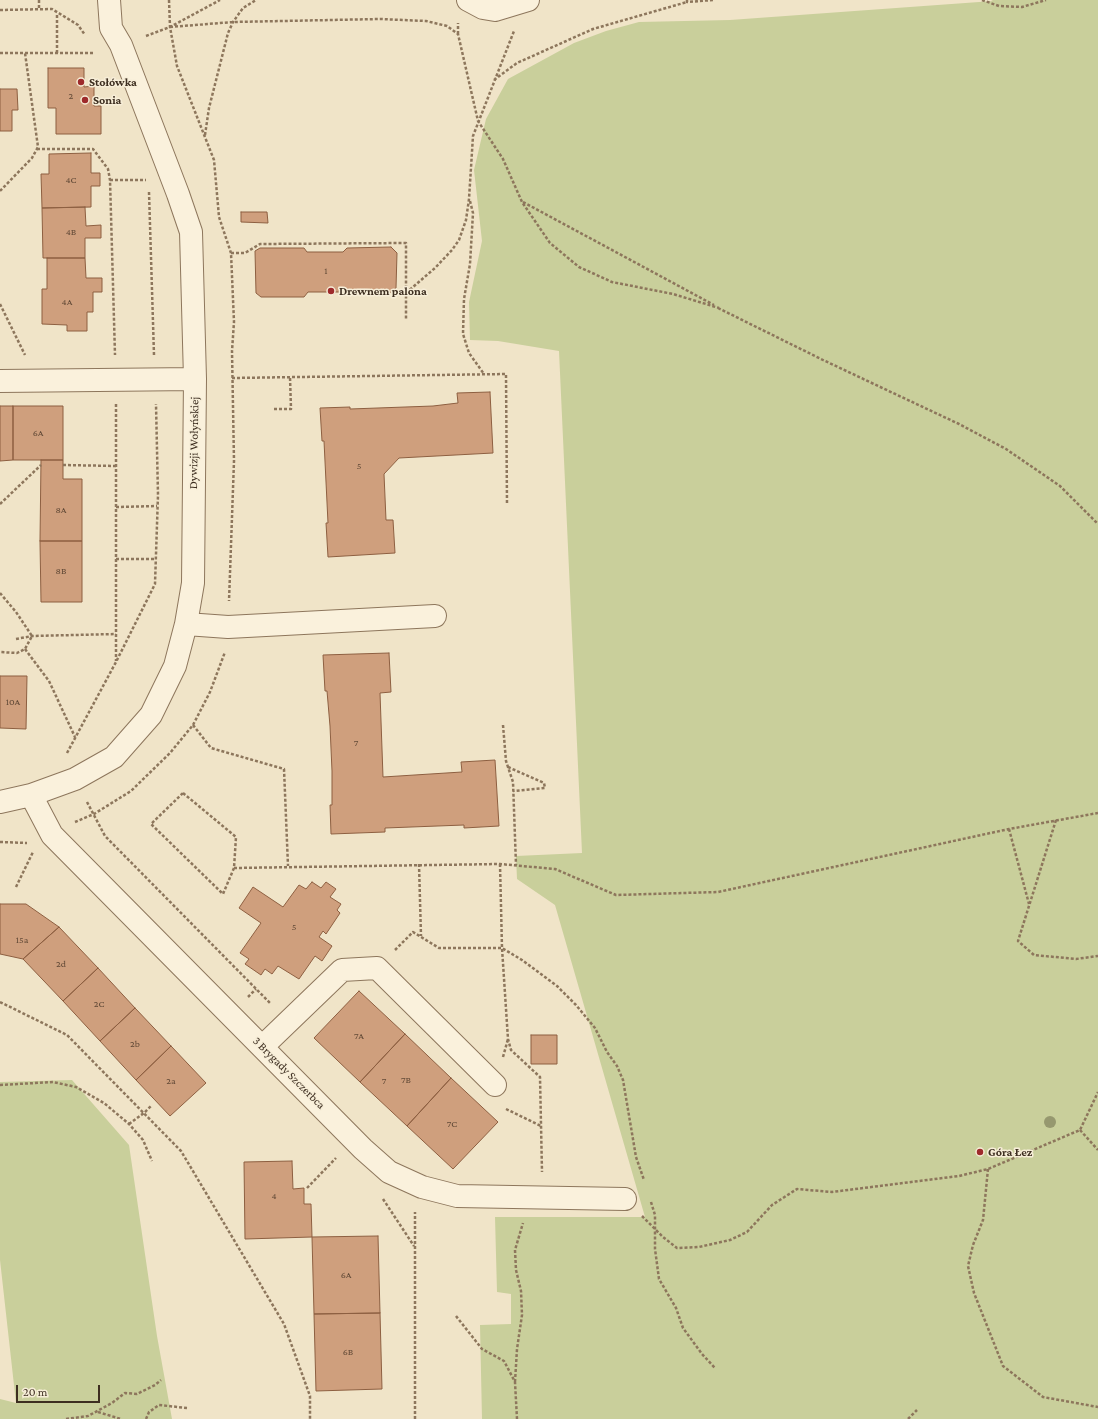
<!DOCTYPE html>
<meta charset="utf-8">
<style>
body{margin:0}
#map{position:relative;width:1098px;height:1419px;overflow:hidden;background:#f0e4c8;font-family:"Crimson Pro",serif}
canvas{display:block}
.scale{position:absolute;left:16px;top:1385px;width:84px;height:18px;box-sizing:border-box;border:2px solid #3d2e20;border-top:0;padding-left:5px;font-size:12px;line-height:14px;white-space:nowrap;color:#3d2e20;-webkit-text-stroke:3px #f7eed8;paint-order:stroke}
</style>
<div id="map">
<canvas width="1098" height="1419"></canvas>
<div class="scale">20 m</div>
</div>
<script>
const context = document.querySelector('canvas').getContext('2d');
context.lineJoin = 'round';
function fill(path, color) { context.fillStyle = color; context.fill(path, 'evenodd'); }
const poly = rows => new Path2D(rows.map(r => 'M' + r).join(''));
function stroke(path, color, width, dash) { context.strokeStyle = color; context.lineWidth = width; context.lineCap = dash ? 'butt' : 'round'; context.setLineDash(dash || []); context.stroke(path); }
function drawText(font, color, halo, rows, align = 'center') {
  context.font = font + ' "Crimson Pro",serif'; context.lineWidth = 3; context.setLineDash([]); context.textBaseline = 'middle'; context.strokeStyle = halo; context.fillStyle = color; for (const [text, x, y, turn = 0] of rows) {
    context.save(); context.translate(x, y); context.rotate((+turn || 0) * Math.PI / 180); context.textAlign = isNaN(turn) ? turn : align; if (halo) context.strokeText(text, 0, 0); context.fillText(text, 0, 0); context.restore();
  }
}
const green = poly([
 [991,0,1098,0,1098,1419,482,1419,480,1325,511,1324,511,1294,497,1292,495,1217,645,1217,555,905,517,879,516,856,582,853,559,351,498,341,470,340,469,302,482,241,474,170,486,119,508,79,574,43,606,31,639,22,730,20,993,1],
 [72,1080,129,1145,157,1336,172,1419,0,1419,0,1399,16,1403,0,1260,0,1082]
]);
const building = poly([
 [48,68,84,68,84,87,94,86,94,106,101,106,101,134,56,134,56,108,48,108,48,68],
 [0,89,17,89,18,110,12,110,12,131,0,131,0,89],
 [91,153,91,173,100,173,100,186,91,186,91,207,42,208,41,174,49,174,49,154,91,153],
 [85,207,86,226,101,225,101,238,85,238,85,258,43,258,42,208,85,207],
 [241,212,267,212,268,223,241,222,241,212],
 [391,247,397,253,396,288,391,292,308,292,304,297,261,297,256,293,255,251,260,248,304,248,307,252,343,252,347,248,391,247],
 [47,258,85,258,86,278,102,278,102,292,93,292,93,312,87,312,87,331,67,331,67,325,42,324,42,289,47,289,47,258],
 [490,392,493,453,399,458,384,474,386,520,393,520,395,553,328,557,326,523,328,523,324,441,322,441,320,408,350,407,350,409,433,406,458,403,457,393,490,392],
 [0,406,13,406,13,460,0,461,0,406],
 [13,406,63,406,63,460,13,460,13,406],
 [41,460,63,460,63,479,82,479,82,541,40,541,41,460],
 [40,541,82,541,82,602,41,602,40,541],
 [389,653,391,692,380,693,383,777,462,772,461,762,495,760,499,826,464,828,464,825,385,828,385,832,331,834,330,805,332,805,332,771,330,726,327,691,325,691,323,655,389,653],
 [0,676,27,676,26,729,0,728,0,676],
 [312,882,321,888,326,882,336,889,330,897,341,904,337,910,340,913,326,934,323,931,319,937,332,946,322,961,315,956,299,979,278,966,272,974,265,969,261,975,245,964,249,959,240,953,261,923,239,908,253,887,283,907,299,885,306,889,312,882],
 [0,904,26,904,59,927,23,959,0,954,0,904],
 [59,927,98,968,63,1001,23,959,59,927],
 [98,968,135,1008,100,1041,63,1001,98,968],
 [359,991,405,1034,360,1082,314,1038,359,991],
 [135,1008,171,1046,136,1080,100,1041,135,1008],
 [405,1034,451,1078,407,1126,360,1082,405,1034],
 [531,1035,557,1035,557,1064,531,1064,531,1035],
 [171,1046,206,1083,170,1116,136,1080,171,1046],
 [451,1078,498,1122,453,1169,407,1126,451,1078],
 [292,1161,293,1189,304,1188,304,1204,311,1204,312,1237,245,1239,244,1162,292,1161],
 [378,1236,380,1313,314,1314,312,1237,378,1236],
 [380,1313,382,1389,316,1391,314,1314,380,1313]
]);
const path = poly([
 [39,0,39,9],
 [169,0,170,27,177,66,214,160,219,217,231,253,234,322,232,351,234,461,229,601],
 [687,0,687,2,713,0],
 [982,0,999,6,1022,7,1046,0],
 [0,10,52,9,78,25,85,35],
 [170,27,233,22,380,19,426,21,447,26,458,34,478,121,503,159,522,202,550,243,579,267,612,282,673,294,719,308],
 [458,34,458,23],
 [146,36,170,27,220,0],
 [0,53,95,53],
 [57,53,57,13],
 [494,80,517,63,593,29,687,2],
 [205,135,209,108,228,33,233,22,243,8,256,0],
 [37,149,93,149,108,169,110,180,115,355],
 [110,180,146,180],
 [0,191,32,158,38,147,25,53],
 [149,192,154,355],
 [470,201,473,213,470,264,464,299,463,334,469,353,484,374],
 [523,202,714,305],
 [231,253,245,253,260,244,406,243,406,320],
 [406,293,435,268,452,250,459,240,466,220,469,199,473,136,514,31],
 [0,304,25,355],
 [718,308,823,360,959,424,1006,449,1060,486,1098,524],
 [232,378,506,374,507,504],
 [116,404,116,661],
 [274,409,291,409,290,377],
 [63,465,116,466],
 [0,504,41,465],
 [116,507,157,506],
 [116,559,156,559],
 [0,593,16,612,32,636,25,649,17,653,0,652],
 [16,639,32,636,116,634],
 [25,649,49,681,75,737],
 [193,725,211,748,284,769,288,866],
 [503,725,506,761,513,782,516,865],
 [67,753,116,662,155,584,158,495,156,404],
 [508,767,544,783,545,788,513,791],
 [183,793,236,837,234,868,223,894,151,824,183,793],
 [87,802,105,836,271,1004],
 [1056,820,1018,941,1034,955,1076,959,1098,956],
 [75,822,94,814,131,791,170,753,193,725,210,692,225,652],
 [1009,829,1029,904],
 [0,842,27,843],
 [419,864,421,936],
 [500,864,502,948,508,1039,511,1050,540,1077,542,1172],
 [234,868,500,864,555,869,616,895,718,892,1009,829,1098,813],
 [16,887,33,852],
 [395,950,413,932,439,948,502,948,522,960,557,986,576,1005,595,1028,607,1052,617,1066,623,1080,636,1157,644,1180],
 [248,997,256,989],
 [0,1002,67,1035,181,1151,284,1324,310,1396,310,1419],
 [503,1057,508,1039],
 [0,1085,53,1082,76,1087,104,1103,129,1124,143,1140,152,1161],
 [506,1109,541,1126],
 [129,1124,144,1113,151,1106],
 [1080,1130,1098,1150],
 [988,1169,983,1220,973,1245,968,1266,974,1293,1003,1366,1043,1397,1098,1407],
 [307,1188,336,1158],
 [383,1199,414,1246],
 [651,1202,655,1215,655,1249,659,1279,676,1308,683,1328,702,1354,715,1368],
 [642,1216,663,1237,677,1248,699,1247,730,1240,747,1232,772,1205,797,1189,832,1192,959,1176,988,1169,1080,1130,1098,1092],
 [456,1316,482,1349,504,1361,515,1382,517,1419],
 [515,1382,517,1349,522,1315,521,1291,516,1270,515,1250,523,1223],
 [98,1412,121,1419],
 [66,1419,88,1416,112,1403,125,1393,137,1394,155,1385,161,1380],
 [146,1419,149,1412,159,1405,187,1408],
 [415,1419,415,1212],
 [908,1419,917,1410]
]);
const minor = poly([
 [468,0,483,8,495,10,528,0],
 [0,381,195,379],
 [186,624,228,627,435,616],
 [31,795,52,835,363,1149,389,1172,422,1187,457,1196,625,1199],
 [0,802,31,795,75,779,114,757,151,715,175,666,186,624,193,583,195,379,191,232,178,194,121,45,111,28,109,0],
 [262,1047,342,970,377,968,495,1085]
]);
const trees = [
 [1050,1122]
];
const markers = [
 [81,82,4,"#9e2a2b"],
 [85,100,4,"#9e2a2b"],
 [331,291,4,"#9e2a2b"],
 [980,1152,4,"#9e2a2b"]
];
const numberNames = [
 ["2",71,96],
 ["4C",71,180],
 ["4B",71,232],
 ["1",326,271],
 ["4A",67,302],
 ["6A",38,433],
 ["5",359,466],
 ["8A",61,510],
 ["8B",61,571],
 ["10A",13,702],
 ["7",356,743],
 ["5",294,927],
 ["15a",22,940],
 ["2d",61,964],
 ["2C",99,1004],
 ["7A",359,1036],
 ["2b",135,1044],
 ["7B",406,1080],
 ["2a",171,1081],
 ["7",384,1081],
 ["7C",452,1124],
 ["4",274,1196],
 ["6A",346,1275],
 ["6B",348,1352]
];
const poiNames = [
 ["Stołówka",89,82],
 ["Sonia",93,100],
 ["Drewnem palona",339,291],
 ["Góra Łez",988,1152]
];
const streetNames = [
 ["Dywizji Wołyńskiej",194,443,-89],
 ["3 Brygady Szczerbca",289,1073,45]
];
fill(green, '#c9cf9b');
fill(building, '#cf9f7d');
stroke(building, '#8d5f41', 1);
stroke(minor, '#8d765c', 24);
stroke(path, '#8d765c', 2.5, [3, 2]);
stroke(minor, '#faf1dc', 22);
context.fillStyle = '#96986f';
for (const [x, y] of trees) { context.beginPath(); context.arc(x, y, 6, 0, 2 * Math.PI); context.fill(); }
for (const [x, y, r, color] of markers) { const dot = new Path2D(); dot.arc(x, y, r, 0, 2 * Math.PI); context.fillStyle = color; context.fill(dot); stroke(dot, '#f7eed8', 1.5); }
drawText('10px', '#624a37', null, numberNames);
drawText('bold 12px', '#3d2e20', '#f7eed8', poiNames, 'left');
drawText('12px', '#3d2e20', '#f7eed8', streetNames);
</script>
